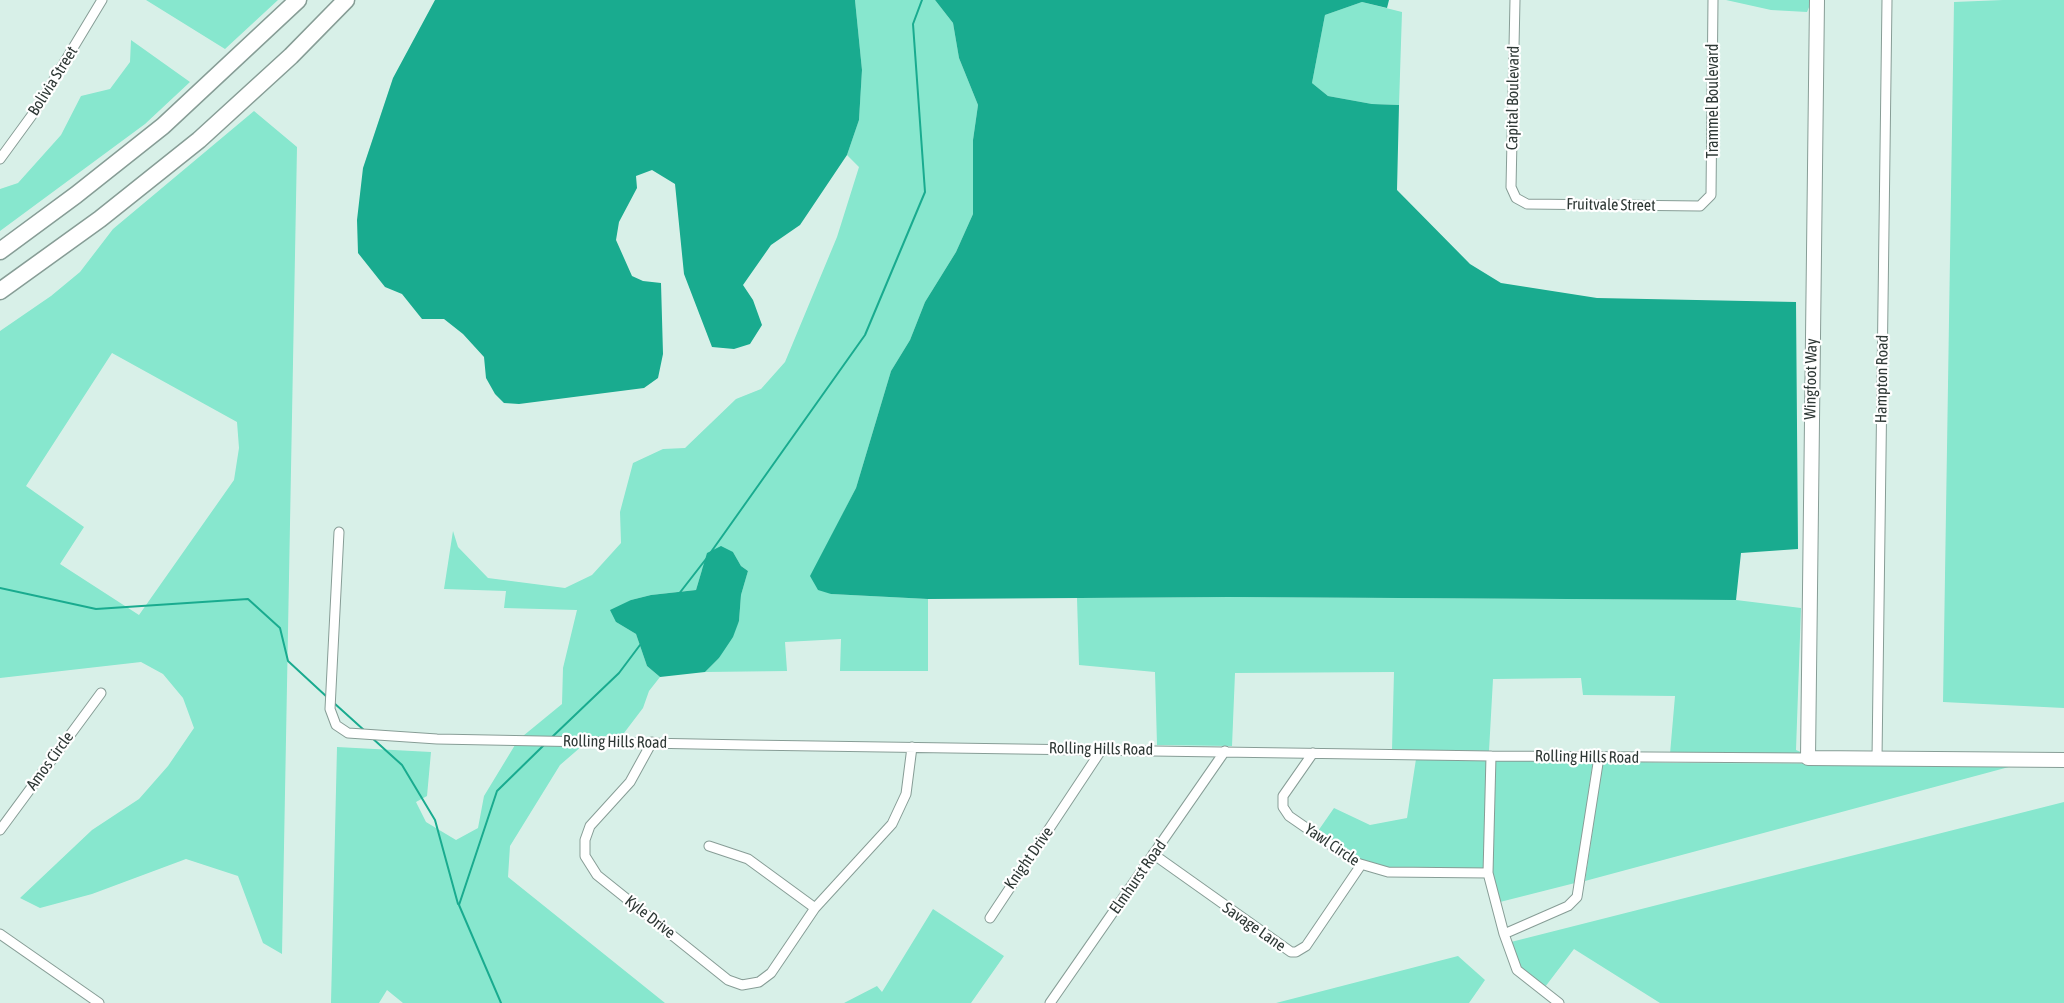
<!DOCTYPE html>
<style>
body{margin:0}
canvas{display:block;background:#d8f0e8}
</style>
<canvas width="2064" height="1003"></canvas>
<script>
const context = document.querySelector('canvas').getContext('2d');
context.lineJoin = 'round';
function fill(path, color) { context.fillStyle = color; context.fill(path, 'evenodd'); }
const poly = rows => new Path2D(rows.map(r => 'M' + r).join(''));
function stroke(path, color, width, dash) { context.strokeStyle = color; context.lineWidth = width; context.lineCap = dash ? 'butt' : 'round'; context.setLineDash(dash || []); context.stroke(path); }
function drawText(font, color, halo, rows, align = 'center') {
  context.font = font + ' "Asap Condensed",sans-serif'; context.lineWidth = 4.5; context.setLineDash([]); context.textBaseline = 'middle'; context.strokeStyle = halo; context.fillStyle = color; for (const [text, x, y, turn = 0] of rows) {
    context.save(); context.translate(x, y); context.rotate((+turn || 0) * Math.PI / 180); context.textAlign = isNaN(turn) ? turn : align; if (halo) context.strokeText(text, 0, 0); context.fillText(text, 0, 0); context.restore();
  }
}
const green = poly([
 [146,0,278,0,225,49],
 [855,0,935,0,953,23,959,58,978,105,973,140,973,214,956,252,925,302,910,340,891,371,856,488,811,576,831,594,928,599,928,671,840,671,841,639,785,642,787,671,705,672,719,658,739,621,741,595,748,571,741,566,733,552,702,570,696,590,651,595,631,600,616,622,636,634,647,666,660,677,649,691,643,708,624,733,606,737,523,736,562,704,563,668,577,610,504,608,506,591,444,589,453,531,458,547,488,578,565,588,592,575,621,543,620,512,633,463,663,449,685,448,736,399,761,389,785,362,837,237,859,167,847,155,859,120,862,70],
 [1726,0,1812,0,1807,12,1771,10],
 [2003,0,2064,0,2064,708,1943,702,1954,2],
 [1362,2,1402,12,1399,105,1372,104,1328,96,1312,83,1325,15],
 [131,40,190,82,145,124,0,231,0,189,18,183,61,135,81,96,110,89,130,62],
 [254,111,297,147,282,954,263,943,238,876,186,859,92,894,40,908,20,898,92,830,139,799,168,766,194,728,183,698,163,674,141,662,0,678,0,331,51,296,80,272,113,229],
 [112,353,237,422,239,448,234,480,139,615,60,564,84,527,26,486],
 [1230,597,1736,600,1801,608,1796,750,1803,753,1670,754,1675,696,1583,695,1581,678,1493,679,1489,751,1392,750,1394,672,1235,673,1232,746,1157,745,1155,672,1079,665,1077,598],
 [515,745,582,746,560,765,510,846,508,877,665,1003,403,1003,387,990,379,1003,331,1003,337,747,431,752,427,796,416,802,426,822,456,840,478,828,484,796],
 [1416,759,1487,760,1483,869,1388,867,1360,860,1318,831,1334,808,1370,825,1407,818],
 [1496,761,1593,761,1575,883,1500,902,1492,874],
 [1603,761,1676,763,2020,764,1585,881],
 [2064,802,2064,1003,1660,1003,1574,949,1545,987,1521,968,1511,942],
 [933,909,1004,956,971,1003,844,1003,877,986,882,992],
 [1458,956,1485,980,1469,1003,1276,1003]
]);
const water = poly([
 [435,0,855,0,862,70,859,120,847,155,800,225,771,245,743,285,753,300,762,325,750,344,734,349,712,347,684,274,675,184,652,170,636,176,637,188,619,222,616,240,632,276,643,281,661,283,663,354,658,378,644,388,519,404,504,403,495,394,486,378,484,357,463,334,444,319,422,319,402,294,385,287,358,253,357,220,363,168,393,78],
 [935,0,1389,0,1387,8,1362,2,1325,15,1312,83,1328,96,1372,104,1399,105,1397,190,1470,264,1501,283,1597,298,1796,302,1798,549,1741,553,1736,600,1230,597,928,599,831,594,818,590,810,576,856,488,891,371,910,340,925,302,956,252,973,214,973,140,978,105,959,58,953,23],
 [721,546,733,552,741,566,748,571,741,595,739,621,733,637,719,658,705,672,660,677,647,666,636,634,616,622,610,610,631,600,651,595,696,590,707,553]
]);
const stream = poly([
 [711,552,865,335,925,192,913,24,922,0],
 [0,588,96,609,248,599,280,628,288,661,327,697],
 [678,595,706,559],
 [334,703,365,731],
 [371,737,402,765,435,820,458,904],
 [551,738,619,673,640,645],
 [501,1003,459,905,497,791,545,744]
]);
const street = poly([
 [1515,0,1511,187,1516,198,1527,204,1700,206,1711,195,1713,0],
 [0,159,35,111,102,0],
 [339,532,330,709,336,725,348,733,437,739,748,745,1491,756,1808,758],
 [652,742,630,782,590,826,585,840,585,856,597,875,728,980,742,985,759,982,771,973,815,908,892,824,906,794,912,747],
 [1313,753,1283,796,1283,807,1289,816,1357,863,1388,872,1488,873],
 [1491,756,1488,873,1504,934,1517,970,1559,1003],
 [1877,758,1887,0],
 [0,830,101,693],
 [709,846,748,859,815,908],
 [1153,854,1291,952,1296,952,1306,946,1361,865],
 [990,918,1102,749],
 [0,934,99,1003],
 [1504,934,1568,906,1577,897,1599,757],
 [1050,1003,1225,751]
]);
const secondary = poly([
 [1817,0,1808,758,2064,760]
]);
const highway = poly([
 [0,251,76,195,163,126,298,0],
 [0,291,100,219,199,140,291,56,346,0]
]);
const streetNames = [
 ["Bolivia Street",53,81,-58],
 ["Capital Boulevard",1513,98,-89],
 ["Trammel Boulevard",1713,101,-90],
 ["Fruitvale Street",1611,205,1],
 ["Wingfoot Way",1811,379,-89],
 ["Hampton Road",1882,379,-89],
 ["Rolling Hills Road",615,742,1],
 ["Rolling Hills Road",1101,749,1],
 ["Rolling Hills Road",1587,757,1],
 ["Amos Circle",50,761,-54],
 ["Yawl Circle",1332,845,34],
 ["Knight Drive",1029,858,-55],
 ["Elmhurst Road",1138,877,-55],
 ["Kyle Drive",650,917,38],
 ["Savage Lane",1254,927,35]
];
fill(green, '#87e7ce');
fill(water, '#19ab8f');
stroke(stream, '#19ab8f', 2);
stroke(street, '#879d96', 11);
stroke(secondary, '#879d96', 16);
stroke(highway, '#879d96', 19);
stroke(street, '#fff', 9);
stroke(secondary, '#fff', 14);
stroke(highway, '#fff', 16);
drawText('16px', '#2e3835', '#fff', streetNames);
</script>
